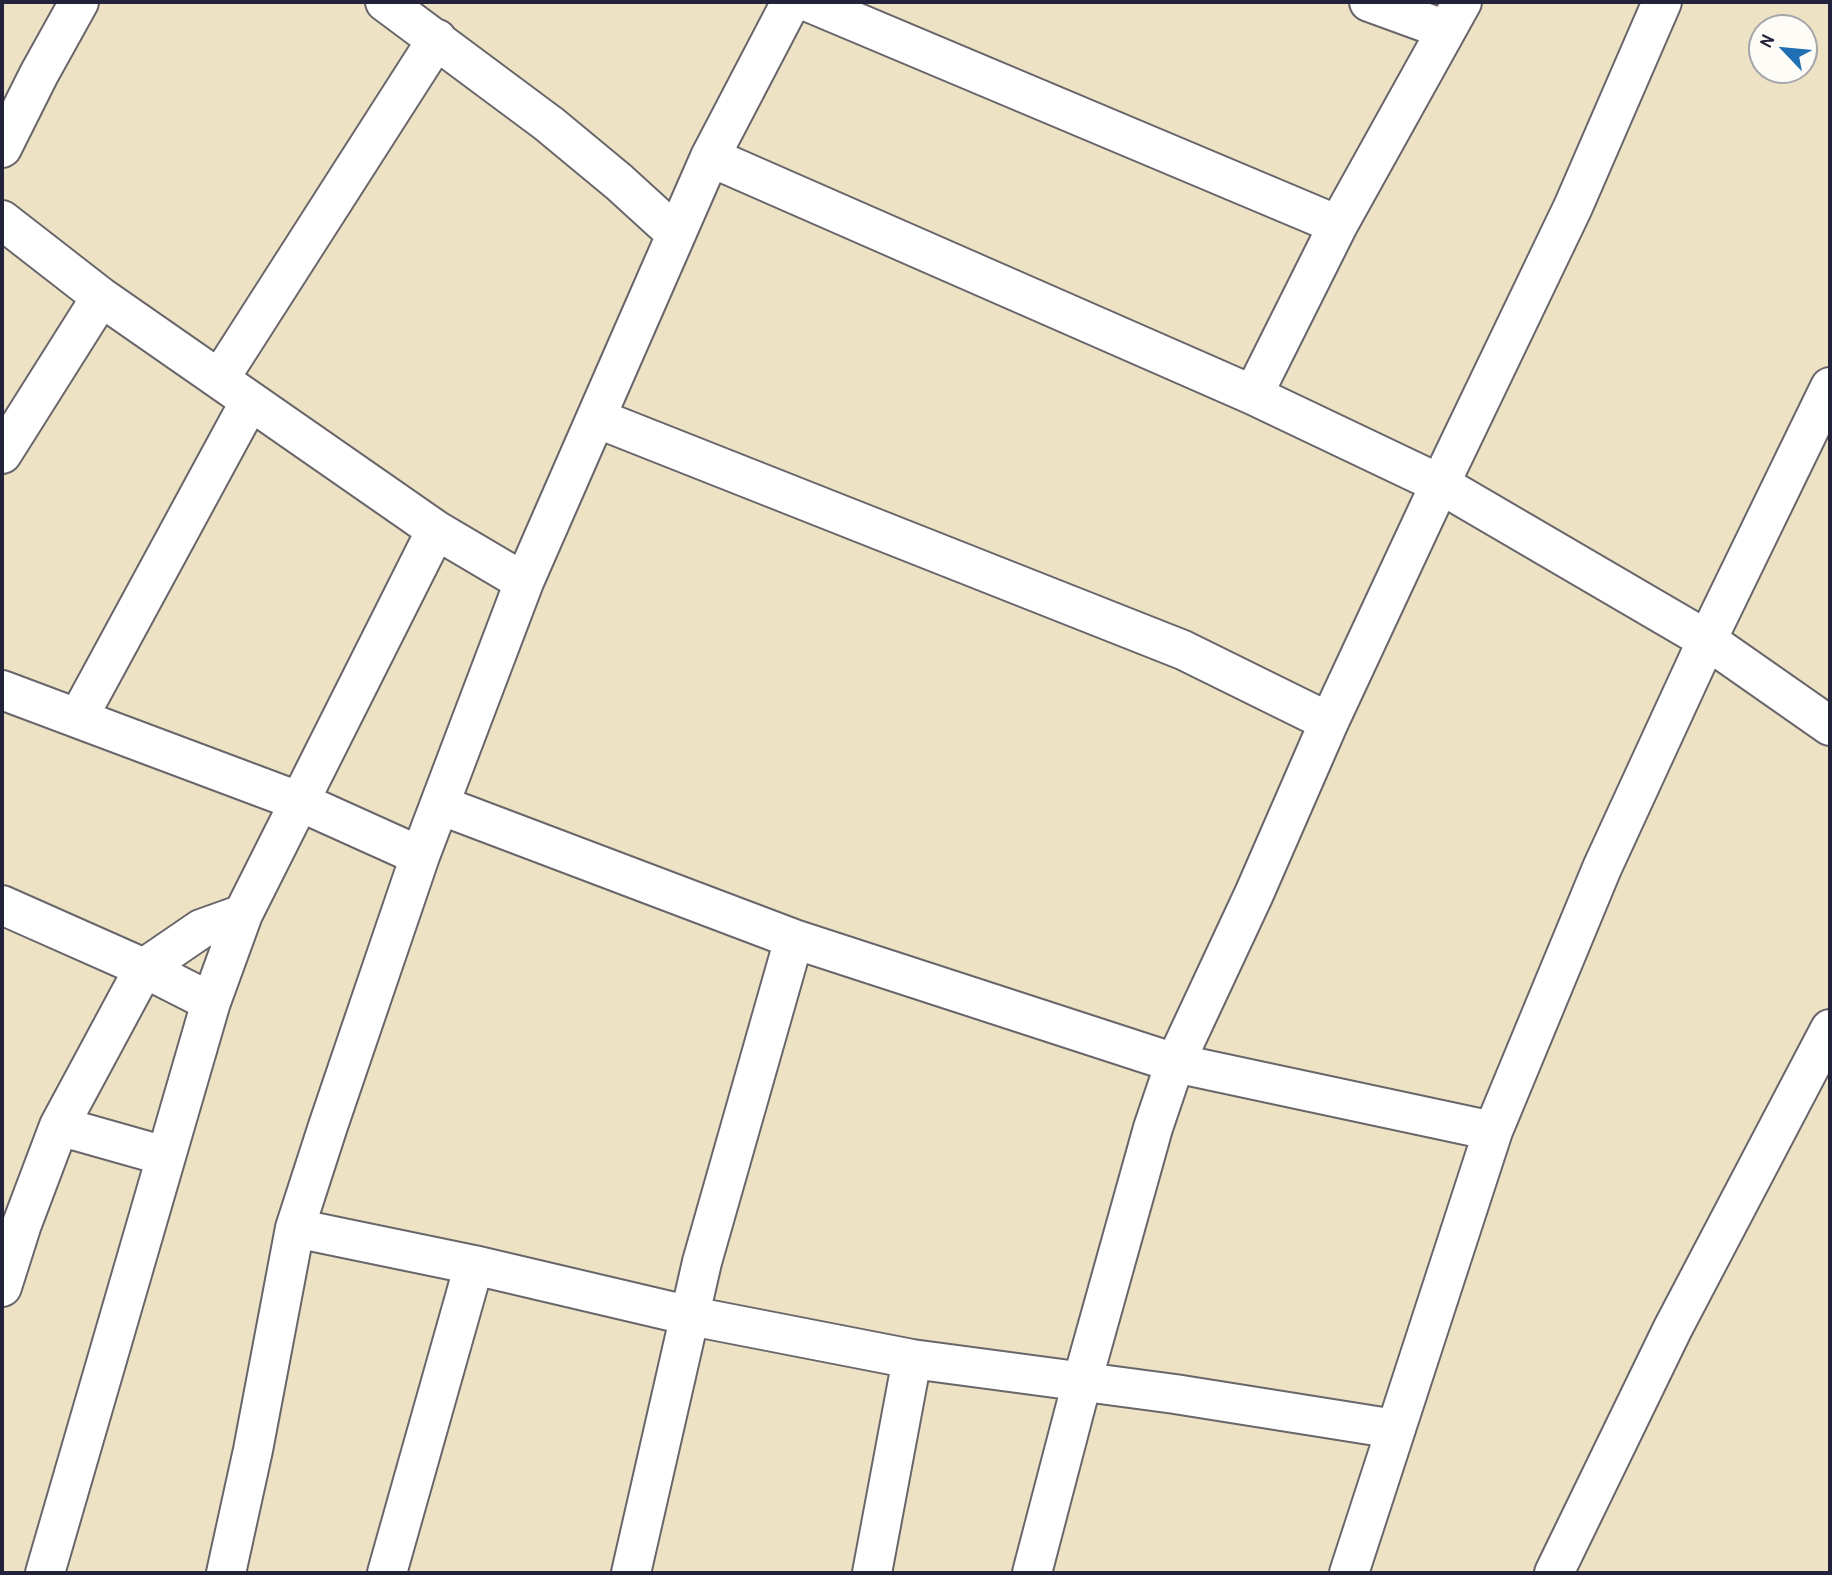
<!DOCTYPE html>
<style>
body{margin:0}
#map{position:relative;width:1832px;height:1575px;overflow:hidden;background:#ede3c4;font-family:"Patrick Hand",sans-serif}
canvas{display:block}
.frame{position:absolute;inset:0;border:4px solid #22223b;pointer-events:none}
.north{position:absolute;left:1748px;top:14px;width:70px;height:70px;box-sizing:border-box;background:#fdfcf7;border:2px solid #a5a5ac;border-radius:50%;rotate:296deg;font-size:19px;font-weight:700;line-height:28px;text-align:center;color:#22223b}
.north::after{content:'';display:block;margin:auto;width:24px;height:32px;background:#1f6fb2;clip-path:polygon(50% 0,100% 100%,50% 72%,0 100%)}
</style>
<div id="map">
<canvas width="1832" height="1575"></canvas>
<div class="frame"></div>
<div class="north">N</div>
</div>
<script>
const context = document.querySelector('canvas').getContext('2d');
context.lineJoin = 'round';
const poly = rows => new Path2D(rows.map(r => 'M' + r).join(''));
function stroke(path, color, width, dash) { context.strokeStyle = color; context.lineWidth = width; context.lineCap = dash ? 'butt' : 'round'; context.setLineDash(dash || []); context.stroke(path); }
const minor = poly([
 [385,2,549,124,619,182,676,234],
 [808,2,1338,225],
 [1369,2,1446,30],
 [2,148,39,74,79,2],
 [710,157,1253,395,1440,484,1707,640,1830,726],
 [2,220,101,297,436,530,524,582],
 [220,378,437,39],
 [1253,395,1338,225,1462,2],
 [596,418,1183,650,1329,722],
 [2,454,101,297],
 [2,690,298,801,420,856],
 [78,718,250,401],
 [440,805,794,939,1175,1063,1493,1131],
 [2,905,144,968,211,1002],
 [59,1126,165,1156],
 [295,1228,474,1265,691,1316,912,1359,1175,1394,1395,1429],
 [2,1287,22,1224,59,1126,144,968,201,929,243,914],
 [45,1573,211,1002,243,914,436,530],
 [226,1573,253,1450,295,1228,328,1126,420,856,524,582,710,157,791,2],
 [387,1573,474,1265],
 [631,1573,702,1262,794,939],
 [872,1573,912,1359],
 [1032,1573,1082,1382,1153,1128,1175,1063,1254,894,1329,722,1440,484,1573,207,1662,2],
 [1349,1573,1493,1131,1602,868,1707,640,1830,387],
 [1554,1573,1673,1328,1830,1029]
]);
stroke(minor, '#69666b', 42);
stroke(minor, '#fff', 38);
</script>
